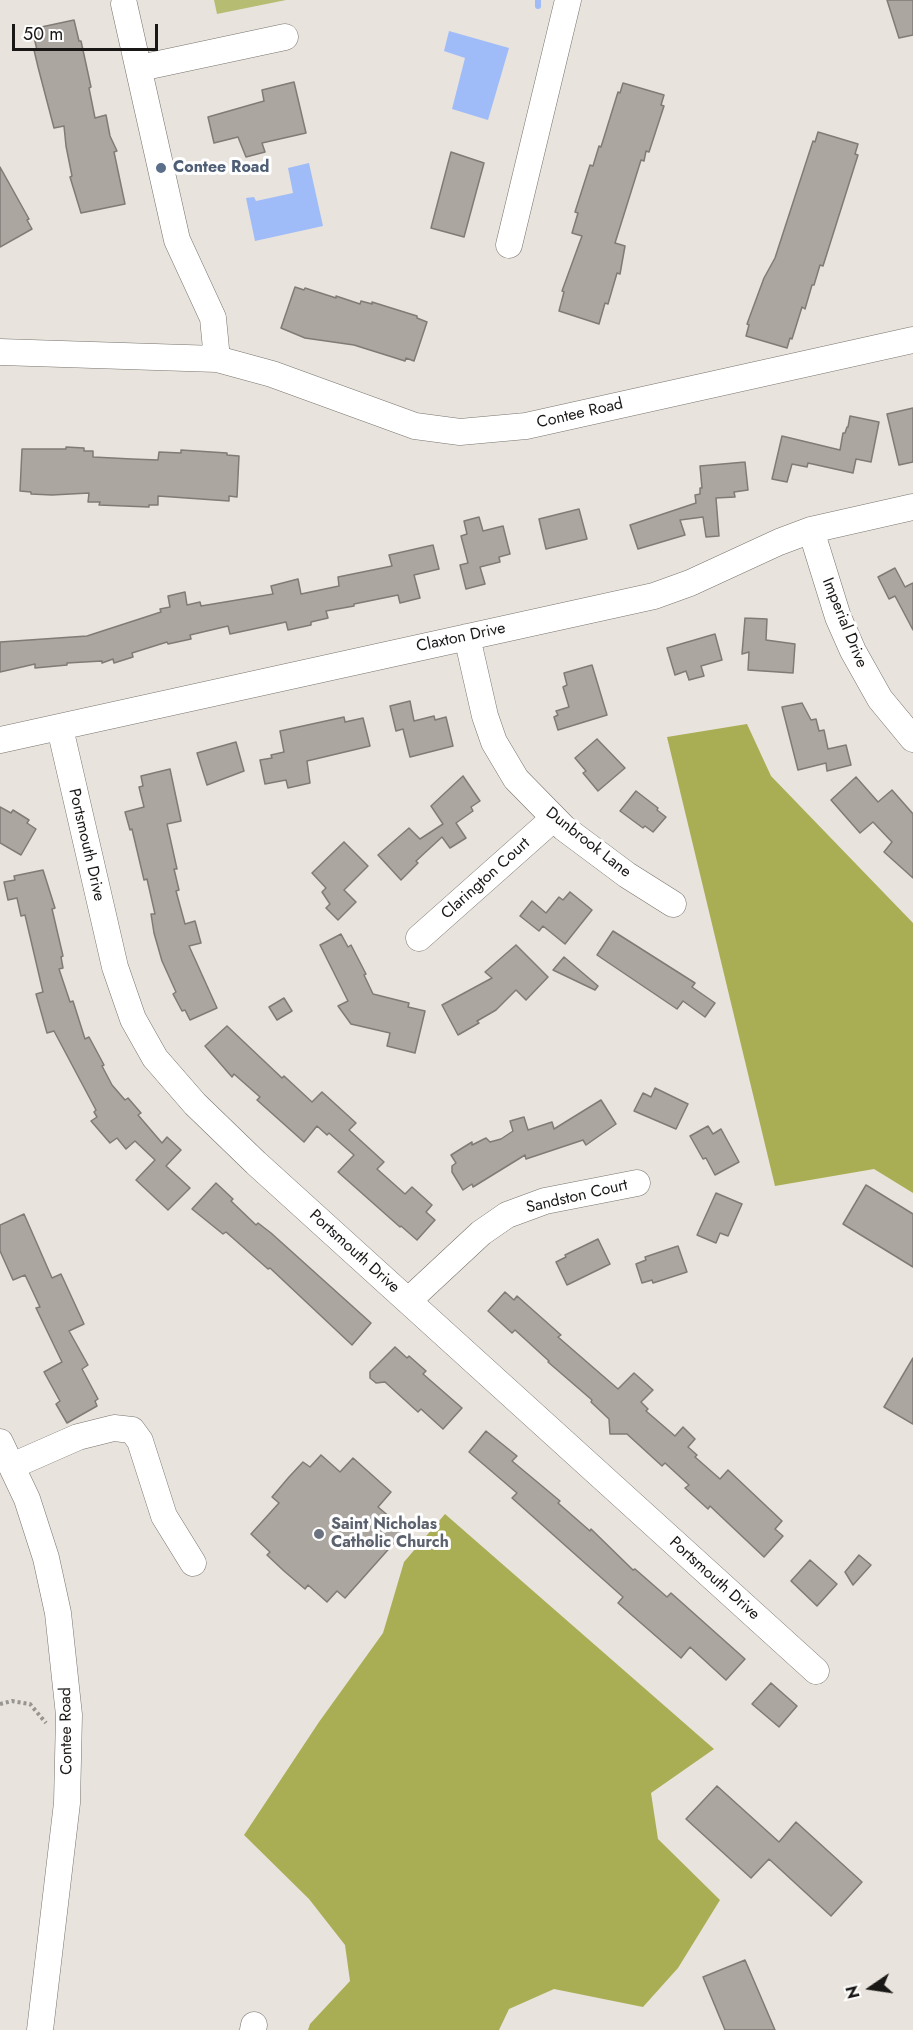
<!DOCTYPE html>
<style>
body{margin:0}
#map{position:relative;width:913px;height:2030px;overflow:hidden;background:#e8e3dc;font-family:Jost,sans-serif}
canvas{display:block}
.north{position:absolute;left:841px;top:1958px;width:60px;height:60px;-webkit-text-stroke:4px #fff;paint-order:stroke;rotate:257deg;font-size:16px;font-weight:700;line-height:24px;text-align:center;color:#1a1816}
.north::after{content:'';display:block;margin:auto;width:21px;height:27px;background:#1a1816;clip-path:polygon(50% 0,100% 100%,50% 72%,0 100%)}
.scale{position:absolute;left:12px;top:24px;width:146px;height:27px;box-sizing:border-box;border:3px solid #1a1816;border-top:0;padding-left:8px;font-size:18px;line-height:21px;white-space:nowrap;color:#1a1816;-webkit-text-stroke:4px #fff;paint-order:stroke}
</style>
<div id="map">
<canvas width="913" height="2030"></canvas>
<div class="north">N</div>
<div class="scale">50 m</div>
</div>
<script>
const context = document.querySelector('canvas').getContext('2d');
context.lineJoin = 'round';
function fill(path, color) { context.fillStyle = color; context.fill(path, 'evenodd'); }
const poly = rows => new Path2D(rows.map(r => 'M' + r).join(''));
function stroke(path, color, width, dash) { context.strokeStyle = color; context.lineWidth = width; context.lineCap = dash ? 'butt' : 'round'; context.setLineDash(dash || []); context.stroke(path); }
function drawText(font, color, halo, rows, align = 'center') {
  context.font = font + ' Jost,sans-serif'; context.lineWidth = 6; context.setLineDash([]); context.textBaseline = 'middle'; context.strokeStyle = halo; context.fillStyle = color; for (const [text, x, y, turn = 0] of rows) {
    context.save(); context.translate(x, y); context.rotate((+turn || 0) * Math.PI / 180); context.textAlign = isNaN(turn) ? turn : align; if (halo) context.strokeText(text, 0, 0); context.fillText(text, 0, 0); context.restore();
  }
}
const green = poly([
 [214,0,286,0,217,14]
]);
const forest = poly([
 [747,724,771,776,913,923,913,1193,874,1169,775,1186,667,737],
 [445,1514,714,1749,651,1793,658,1839,720,1900,678,1968,643,2007,554,1989,509,2009,499,2030,308,2030,310,2024,350,1981,345,1945,309,1899,244,1835,319,1722,383,1633,404,1562]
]);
const water = poly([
 [449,31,509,48,488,120,452,109,465,58,444,51],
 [309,163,323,226,255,241,246,198,254,197,256,201,293,193,288,168]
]);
const stream = poly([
 [538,0,538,6]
]);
const building = poly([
 [887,0,913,0,913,35,899,38,887,0],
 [74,20,79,41,81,41,91,87,89,88,95,118,106,115,110,136,117,151,114,152,125,204,81,213,70,177,72,176,66,146,64,126,54,128,38,67,34,50,37,50,32,29,74,20],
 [294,82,306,133,262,143,265,152,246,157,238,137,214,143,208,117,264,101,262,90,294,82],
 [623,83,664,95,661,105,664,106,649,152,646,151,644,161,641,160,615,243,625,246,620,274,617,273,608,304,605,303,599,324,559,311,564,292,562,291,582,236,572,233,578,213,575,212,590,165,593,166,599,146,601,147,618,92,620,93,623,83],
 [818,132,858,144,855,154,858,155,823,266,820,265,814,285,812,285,805,309,802,307,792,339,790,338,787,348,746,336,749,325,747,324,764,278,775,258,813,141,815,142,818,132],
 [451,152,484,163,464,237,431,228,451,152],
 [0,167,29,219,27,220,32,229,0,247,0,167],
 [295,287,304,290,305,288,336,298,336,296,360,304,361,301,372,304,372,302,417,316,417,318,427,322,414,361,406,358,405,361,354,345,305,338,281,328,295,287],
 [913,408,913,462,899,465,887,414,913,408],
 [850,416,879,422,871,462,856,459,853,473,808,463,807,467,792,464,787,482,772,479,782,436,840,450,843,433,845,433,847,427,848,427,850,416],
 [66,447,84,448,84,451,93,451,93,457,132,459,158,460,159,452,181,453,181,450,227,453,227,455,239,456,237,497,229,496,229,501,158,496,158,505,149,505,149,507,99,505,100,502,88,502,89,493,52,495,31,494,31,492,20,491,22,449,66,449,66,447],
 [745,462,748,490,734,492,735,497,716,498,719,536,706,537,703,517,680,520,685,535,638,549,630,525,696,503,695,495,700,494,700,488,702,488,700,466,745,462],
 [579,509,587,539,546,549,539,519,579,509],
 [479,517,483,531,503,526,510,554,499,557,500,562,480,567,485,584,466,589,460,565,468,563,461,536,467,534,464,521,479,517],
 [433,545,439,569,414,575,420,598,400,603,398,595,354,604,354,606,326,611,328,618,311,622,311,625,288,630,286,622,230,634,228,626,190,635,191,639,168,644,167,642,132,653,133,657,114,663,113,659,102,663,102,661,67,663,67,665,35,668,35,664,0,672,0,642,87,636,161,612,160,609,170,607,168,596,185,592,187,605,200,602,201,606,273,594,271,586,298,579,301,594,339,586,338,577,392,566,389,555,433,545],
 [895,568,905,587,913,583,913,630,895,596,889,599,878,577,895,568],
 [745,618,767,619,766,640,795,644,793,673,748,670,749,652,742,654,745,618],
 [715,634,722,660,701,666,704,676,689,680,686,671,675,675,667,648,715,634],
 [592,665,607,715,558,730,554,717,558,715,556,711,569,707,563,687,567,685,564,673,592,665],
 [410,701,414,721,434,716,435,720,446,717,453,746,410,757,403,729,396,731,390,706,410,701],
 [802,703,811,720,816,719,819,731,824,730,828,749,846,745,851,765,827,771,826,763,798,770,782,707,802,703],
 [344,717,345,722,363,718,370,746,307,761,310,783,288,788,286,780,265,784,260,760,272,758,271,755,284,752,280,731,344,717],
 [597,739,625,768,598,791,583,773,586,771,575,758,597,739],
 [236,742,244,771,207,785,197,753,236,742],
 [170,769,181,821,167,824,177,869,174,869,179,890,176,891,185,924,195,921,201,943,189,946,217,1008,190,1020,185,1010,182,1011,173,994,176,992,162,961,154,933,151,914,155,914,147,879,144,880,132,829,130,830,125,812,144,807,139,787,143,786,141,776,170,769],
 [463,776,480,801,471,807,473,811,456,823,466,838,450,848,442,837,416,861,418,863,401,880,378,855,409,828,420,839,443,824,431,806,463,776],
 [856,777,878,802,892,790,913,814,913,878,884,852,892,842,873,822,860,833,831,800,856,777],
 [636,791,658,808,657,810,666,817,653,832,645,826,643,828,620,811,636,791],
 [0,807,11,813,13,810,29,820,27,823,36,829,21,855,0,843,0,807],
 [344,842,368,866,344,890,356,902,338,920,326,908,330,904,322,892,326,888,312,873,344,842],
 [43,870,55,908,52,909,63,956,61,957,63,968,59,969,70,1002,73,1001,85,1039,89,1037,104,1065,102,1066,112,1085,125,1100,128,1098,141,1113,138,1115,162,1143,167,1137,181,1150,166,1166,190,1188,168,1210,136,1180,155,1160,135,1141,126,1149,117,1138,110,1143,91,1121,97,1117,94,1112,96,1110,54,1031,47,1033,36,994,43,992,25,915,21,916,17,898,8,900,4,882,15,880,14,876,43,870],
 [570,892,592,910,565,944,543,926,539,931,520,916,532,901,546,913,559,897,563,900,570,892],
 [613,931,695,983,692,987,715,1003,705,1017,683,1001,677,1009,597,955,613,931],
 [341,934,348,947,351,945,366,974,364,975,373,994,409,1003,408,1007,425,1011,415,1053,387,1046,390,1033,351,1024,338,1006,348,1001,320,945,341,934],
 [516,945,548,977,526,1000,516,990,496,1010,477,1021,479,1023,458,1035,442,1005,492,978,485,972,516,945],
 [564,957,598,986,595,990,553,970,564,957],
 [284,998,292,1011,277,1020,269,1007,284,998],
 [227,1026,282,1078,284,1076,312,1102,322,1092,356,1123,349,1130,384,1162,377,1169,405,1194,412,1187,432,1205,426,1212,435,1220,417,1240,401,1226,400,1227,338,1172,354,1155,329,1133,327,1135,317,1126,304,1142,257,1100,260,1097,234,1074,232,1077,205,1046,227,1026],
 [655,1088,688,1104,676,1129,634,1111,643,1093,651,1097,655,1088],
 [601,1100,616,1124,586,1145,583,1140,526,1159,525,1155,473,1187,472,1184,463,1190,452,1172,452,1166,456,1163,451,1155,472,1142,472,1145,486,1138,490,1142,501,1139,513,1131,510,1121,524,1117,528,1130,552,1122,554,1129,601,1100],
 [708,1126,713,1134,721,1129,739,1162,715,1175,706,1158,703,1159,690,1136,708,1126],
 [216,1183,233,1199,231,1201,256,1225,258,1223,271,1233,371,1323,352,1345,270,1268,268,1269,226,1232,223,1234,192,1209,216,1183],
 [866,1185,913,1214,913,1267,843,1224,866,1185],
 [716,1193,742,1204,728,1236,720,1233,716,1243,697,1235,716,1193],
 [24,1214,52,1278,61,1274,84,1324,69,1331,88,1365,82,1369,98,1399,95,1401,97,1406,67,1423,56,1404,60,1401,44,1372,62,1362,36,1308,40,1307,25,1275,13,1280,0,1251,0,1225,24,1214],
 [598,1239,610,1264,567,1285,556,1262,566,1257,565,1255,598,1239],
 [678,1246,687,1272,653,1283,652,1280,642,1283,636,1264,646,1260,645,1257,678,1246],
 [505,1292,514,1300,517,1296,561,1335,558,1337,618,1389,634,1373,653,1390,641,1402,648,1409,646,1411,675,1436,683,1427,695,1439,688,1447,697,1455,695,1457,720,1479,728,1470,782,1521,775,1529,783,1536,764,1557,710,1506,708,1509,685,1488,689,1485,665,1463,662,1466,627,1434,610,1434,609,1419,591,1402,592,1400,548,1362,549,1361,515,1330,512,1333,488,1311,505,1292],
 [395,1347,407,1358,409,1356,426,1371,423,1374,462,1408,443,1429,421,1409,418,1412,385,1382,376,1383,370,1378,370,1372,395,1347],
 [913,1358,913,1424,884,1407,913,1358],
 [486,1431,517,1456,512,1461,560,1501,558,1503,590,1531,591,1529,633,1570,635,1569,667,1597,671,1593,745,1659,726,1680,690,1647,681,1658,618,1603,623,1597,512,1498,517,1493,469,1452,486,1431],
 [321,1455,340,1472,353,1458,391,1492,378,1507,398,1524,394,1528,402,1534,345,1598,337,1591,327,1602,308,1585,305,1589,284,1571,267,1555,270,1552,251,1534,279,1503,272,1497,289,1477,303,1462,310,1467,321,1455],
 [859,1555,871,1565,853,1585,845,1572,859,1555],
 [810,1560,837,1584,817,1606,791,1581,810,1560],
 [771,1683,797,1706,779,1727,752,1704,771,1683],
 [717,1786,779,1842,796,1822,862,1882,831,1916,769,1859,751,1878,686,1819,717,1786],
 [745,1960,775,2030,725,2030,703,1977,745,1960]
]);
const path = poly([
 [0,1704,12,1701,30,1704,46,1723]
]);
const minor = poly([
 [124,4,177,240,213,318,217,359],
 [140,68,285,37],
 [509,245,568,0],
 [0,352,217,359,272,374,415,426,460,432,526,426,913,340],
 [811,530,838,617,853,651,880,699,913,739],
 [467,637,485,716,494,742,516,779,564,828,627,875,673,904],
 [60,728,115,967,133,1019,155,1058,195,1104,256,1163,816,1671],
 [0,740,654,596,690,583,779,542,811,530,913,507],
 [419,938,553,819],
 [408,1301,481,1233,507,1215,545,1201,637,1183],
 [0,1442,27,1499,46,1558,58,1613,69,1715,67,1803,40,2030],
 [12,1466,78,1437,114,1428,132,1430,140,1441,164,1516,193,1563],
 [253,2030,254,2025]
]);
const markers = [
 [161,168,6,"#5c6f8a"],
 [319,1534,6,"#6b7280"]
];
const serviceNames = [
 ["Contee Road",173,168]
];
const streetNames = [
 ["Contee Road",580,414,-13],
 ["Imperial Drive",844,623,68],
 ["Claxton Drive",461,638,-12],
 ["Dunbrook Lane",588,843,38],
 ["Portsmouth Drive",86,845,77],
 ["Clarington Court",486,879,-42],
 ["Sandston Court",577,1197,-13],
 ["Portsmouth Drive",354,1252,42],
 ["Portsmouth Drive",714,1579,42],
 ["Contee Road",67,1731,-91]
];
const worshipNames = [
 ["Saint Nicholas",331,1525],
 ["Catholic Church",331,1543]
];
fill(green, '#b7bc73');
fill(forest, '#a9ae54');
fill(water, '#9fbcf9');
stroke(stream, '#9fbcf9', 6);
fill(building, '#aba6a0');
stroke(building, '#807b75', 1.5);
stroke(minor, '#78736d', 27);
stroke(path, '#98948f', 4, [3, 3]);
stroke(minor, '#fff', 26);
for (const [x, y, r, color] of markers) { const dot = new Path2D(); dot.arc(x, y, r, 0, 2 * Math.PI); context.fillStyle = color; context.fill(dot); stroke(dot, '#fff', 2); }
drawText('bold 16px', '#4e5e75', '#fff', serviceNames, 'left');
drawText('16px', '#1a1816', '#fff', streetNames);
drawText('bold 16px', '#5b616d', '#fff', worshipNames, 'left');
</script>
